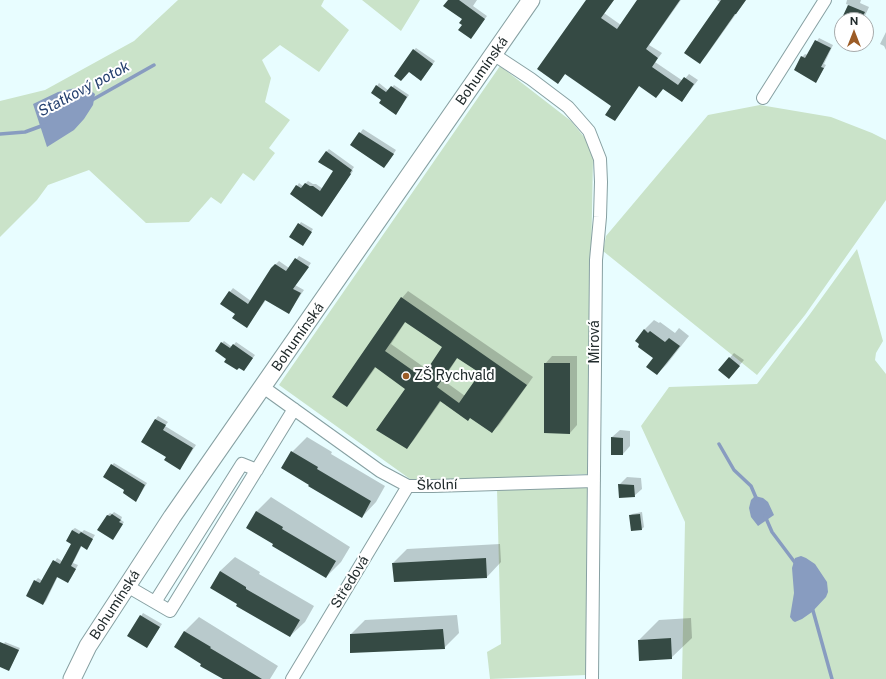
<!DOCTYPE html>
<meta charset="utf-8">
<style>
body{margin:0}
#map{position:relative;width:886px;height:679px;overflow:hidden;background:#e8fdff;font-family:"Public Sans",sans-serif}
canvas{display:block}
.north{position:absolute;left:834px;top:12px;width:40px;height:40px;box-sizing:border-box;background:#fff;border:1px solid #a6aaab;border-radius:50%;rotate:0deg;font-size:11px;font-weight:700;line-height:16px;text-align:center;color:#212b2c}
.north::after{content:'';display:block;margin:auto;width:14px;height:18px;background:#9c5c26;clip-path:polygon(50% 0,100% 100%,50% 72%,0 100%)}
</style>
<div id="map">
<canvas width="886" height="679"></canvas>
<div class="north">N</div>
</div>
<script>
const context = document.querySelector('canvas').getContext('2d');
context.lineJoin = 'round';
function fill(path, color) { context.fillStyle = color; context.fill(path, 'evenodd'); }
const poly = rows => new Path2D(rows.map(r => 'M' + r).join(''));
function stroke(path, color, width, dash) { context.strokeStyle = color; context.lineWidth = width; context.lineCap = dash ? 'butt' : 'round'; context.setLineDash(dash || []); context.stroke(path); }
function drawText(font, color, halo, rows, align = 'center') {
  context.font = font + ' "Public Sans",sans-serif'; context.lineWidth = 4; context.setLineDash([]); context.textBaseline = 'middle'; context.strokeStyle = halo; context.fillStyle = color; for (const [text, x, y, turn = 0] of rows) {
    context.save(); context.translate(x, y); context.rotate((+turn || 0) * Math.PI / 180); context.textAlign = isNaN(turn) ? turn : align; if (halo) context.strokeText(text, 0, 0); context.fillText(text, 0, 0); context.restore();
  }
}
const green = poly([
 [178,0,324,0,321,6,349,30,319,72,280,45,262,60,271,78,265,102,290,120,269,148,275,153,254,181,243,173,221,204,211,197,189,222,146,223,89,170,48,185,37,200,0,237,0,101,45,90,134,41],
 [362,0,420,0,401,31],
 [500,66,571,121,585,138,593,158,587,474,431,481,410,479,279,385],
 [760,105,831,117,872,133,886,140,886,200,805,315,757,375,603,251,606,236,708,115],
 [857,249,883,341,876,353,875,360,886,374,886,679,682,679,685,522,641,426,669,387,757,384,810,314],
 [587,485,586,675,490,679,487,652,501,644,497,489]
]);
const water = poly([
 [80,87,89,89,95,94,93,105,84,119,74,130,47,147,33,104,58,92],
 [755,496,763,498,768,502,774,515,758,526,751,517,749,508,751,500],
 [801,556,806,558,815,564,827,582,828,592,826,597,812,612,802,619,795,622,793,621,790,617,794,593,792,568,795,558]
]);
const shadow = poly([
 [449,0,477,0,473,6,487,16,473,35,463,25,463,19],
 [587,0,614,0,604,13,621,25,639,0,681,0,649,45,662,53,655,62,683,81,689,74,698,80,682,101,663,88,639,85,614,120,613,106,566,73,558,82],
 [717,0,746,0,706,56,700,62,721,3],
 [847,0,861,0,860,3,869,7,863,20,843,20,849,5,846,4],
 [886,32,886,50,884,46,880,44],
 [819,38,833,45,824,64,826,65,816,82,802,57,805,54,808,55],
 [416,48,435,61,423,78,414,50],
 [379,83,389,91,394,85,409,95,398,111,373,92],
 [363,129,396,150,387,164,351,145],
 [329,149,354,167,352,170,353,171,324,213,297,186,299,183,303,186,308,181,313,184,316,184,323,189,334,171,326,152],
 [301,222,313,229,304,243,291,237],
 [299,256,311,263,295,285,304,290,289,312,266,300,247,326,236,314,221,303,233,288,251,301,275,265,279,261,289,268],
 [408,291,533,377,499,425,492,432,471,417,441,401,413,441,407,447,407,389,376,367,353,399,347,406,402,298],
 [406,321,443,347,428,370,391,344],
 [458,357,481,373,465,396,443,380],
 [654,320,659,323,660,322,675,333,679,328,689,336,667,364,657,374,654,358,644,330],
 [224,341,232,347,236,342,255,355,246,368,228,359,222,343],
 [734,353,744,360,733,373,719,370],
 [552,356,577,356,577,425,570,433,545,364],
 [158,416,168,422,165,426,196,445,180,469,167,457,155,420],
 [620,430,630,431,630,446,623,454,612,437],
 [307,437,332,452,331,454,385,486,376,502,362,517,292,452],
 [114,463,147,483,138,498,126,490,112,465],
 [627,477,641,478,642,489,634,496,619,485],
 [271,497,350,547,341,562,326,577,274,544,256,512],
 [114,512,122,517,121,520,124,522,115,536,98,530,108,515,110,513,112,514],
 [642,512,644,527,642,529,630,516,632,514],
 [75,528,82,532,84,530,95,535,87,548,82,545,73,563,78,565,71,578,68,581,58,576,46,601,43,604,35,581,38,578,43,581,57,558,62,561,72,543,72,530],
 [500,544,501,562,487,577,393,563,407,549],
 [235,557,260,572,259,574,314,606,305,622,290,636,238,604,220,571],
 [143,613,162,624,149,644,129,635],
 [457,615,459,633,444,648,351,634,365,620],
 [199,617,278,666,270,679,225,679,176,647,185,631],
 [691,618,692,638,671,658,640,660,639,640,659,620],
 [5,642,20,648,9,670,0,666,0,651]
]);
const stream = poly([
 [92,100,154,65],
 [0,134,25,132,44,125],
 [719,444,734,470,751,486,757,500],
 [765,516,772,532,796,564],
 [812,607,832,679]
]);
const building = poly([
 [448,0,459,0,485,19,471,39,458,30,462,25,459,23,462,19,443,6],
 [586,0,614,0,601,18,617,29,637,0,680,0,646,49,658,58,652,67,678,85,684,77,694,84,682,102,663,89,656,98,639,86,615,121,605,115,611,106,565,74,558,84,537,69],
 [721,0,746,0,736,14,735,14,700,64,684,53],
 [848,5,865,12,861,20,841,20],
 [815,40,831,48,821,67,824,68,816,83,794,70,801,56,805,58],
 [413,49,433,64,421,81,409,72,401,81,394,76],
 [376,85,386,92,391,86,407,97,396,115,379,103,381,100,371,93],
 [359,132,394,154,384,168,350,145],
 [326,151,352,170,350,173,351,174,322,217,290,194,296,185,301,188,305,183,310,186,313,186,320,191,333,171,318,162],
 [298,223,312,232,303,246,289,237],
 [295,258,309,267,293,289,301,293,289,314,265,300,247,328,232,318,235,314,220,304,229,291,248,304,271,268,275,264,286,271],
 [401,297,527,385,492,433,470,418,468,421,440,401,407,449,376,430,405,389,375,367,347,407,332,397],
 [405,322,442,347,422,377,385,351],
 [457,358,480,373,459,403,437,387],
 [644,329,648,333,650,331,665,342,669,338,680,346,657,375,646,367,653,358,638,347,639,344,635,341],
 [221,342,230,348,233,344,253,358,244,371,239,368,237,370,224,362,226,359,215,351],
 [729,357,740,366,729,379,718,370],
 [544,363,570,363,570,434,544,433],
 [155,419,166,425,163,430,193,448,180,470,164,460,166,457,141,442],
 [611,437,623,438,623,455,611,455],
 [291,451,318,467,317,469,371,501,362,518,308,486,309,485,281,468],
 [111,464,145,485,136,502,123,493,124,490,103,477],
 [618,484,634,485,635,497,619,498],
 [256,511,283,527,282,529,336,561,326,578,272,546,273,544,246,528],
 [112,514,121,520,119,522,123,524,113,540,97,530,107,515,110,516],
 [640,514,642,530,631,531,629,515],
 [72,530,79,534,81,532,93,539,87,550,81,546,71,566,76,569,68,583,57,577,43,605,26,596,34,580,40,583,53,560,60,564,71,544,66,541],
 [486,558,487,578,394,582,392,563],
 [220,571,246,587,246,589,300,620,290,637,236,606,237,604,210,588],
 [140,615,160,627,147,648,127,636],
 [443,629,445,649,350,653,350,634],
 [184,631,211,647,210,648,262,679,223,679,200,666,201,664,174,647],
 [671,638,672,659,639,661,638,640],
 [0,642,19,650,9,671,0,667]
]);
const minor = poly([
 [493,54,531,79,568,107,589,131,600,159,601,182,600,217,596,260,592,679],
 [763,98,825,0],
 [263,387,380,471,408,486,433,486,594,481],
 [127,586,170,611,294,409],
 [155,602,242,464,257,470],
 [292,679,408,486]
]);
const secondary = poly([
 [72,679,88,646,172,517,531,0]
]);
const markers = [
 [406,376,4,"#9c5c26"]
];
const streetNames = [
 ["Bohumínská",482,71,-55],
 ["Bohumínská",298,337,-55],
 ["Mírová",595,342,-90],
 ["Školní",437,485,-1],
 ["Středová",350,582,-58],
 ["Bohumínská",115,605,-57]
];
const poiNames = [
 ["ZŠ Rychvald",414,376]
];
const waterNames = [
 ["Statkový potok",84,89,-28]
];
fill(green, '#cae3c9');
fill(water, '#889cc0');
fill(shadow, '#0003');
stroke(stream, '#889cc0', 3.5);
fill(building, '#354a44');
stroke(minor, '#87a0a2', 14);
stroke(secondary, '#87a0a2', 19);
stroke(minor, '#fff', 12);
stroke(secondary, '#fff', 17);
for (const [x, y, r, color] of markers) { const dot = new Path2D(); dot.arc(x, y, r, 0, 2 * Math.PI); context.fillStyle = color; context.fill(dot); stroke(dot, '#fff', 1.5); }
drawText('14px', '#212b2c', '#fff', streetNames);
drawText('14px', '#212b2c', '#fff', poiNames, 'left');
drawText('italic 15px', '#25406f', '#fff', waterNames);
</script>
